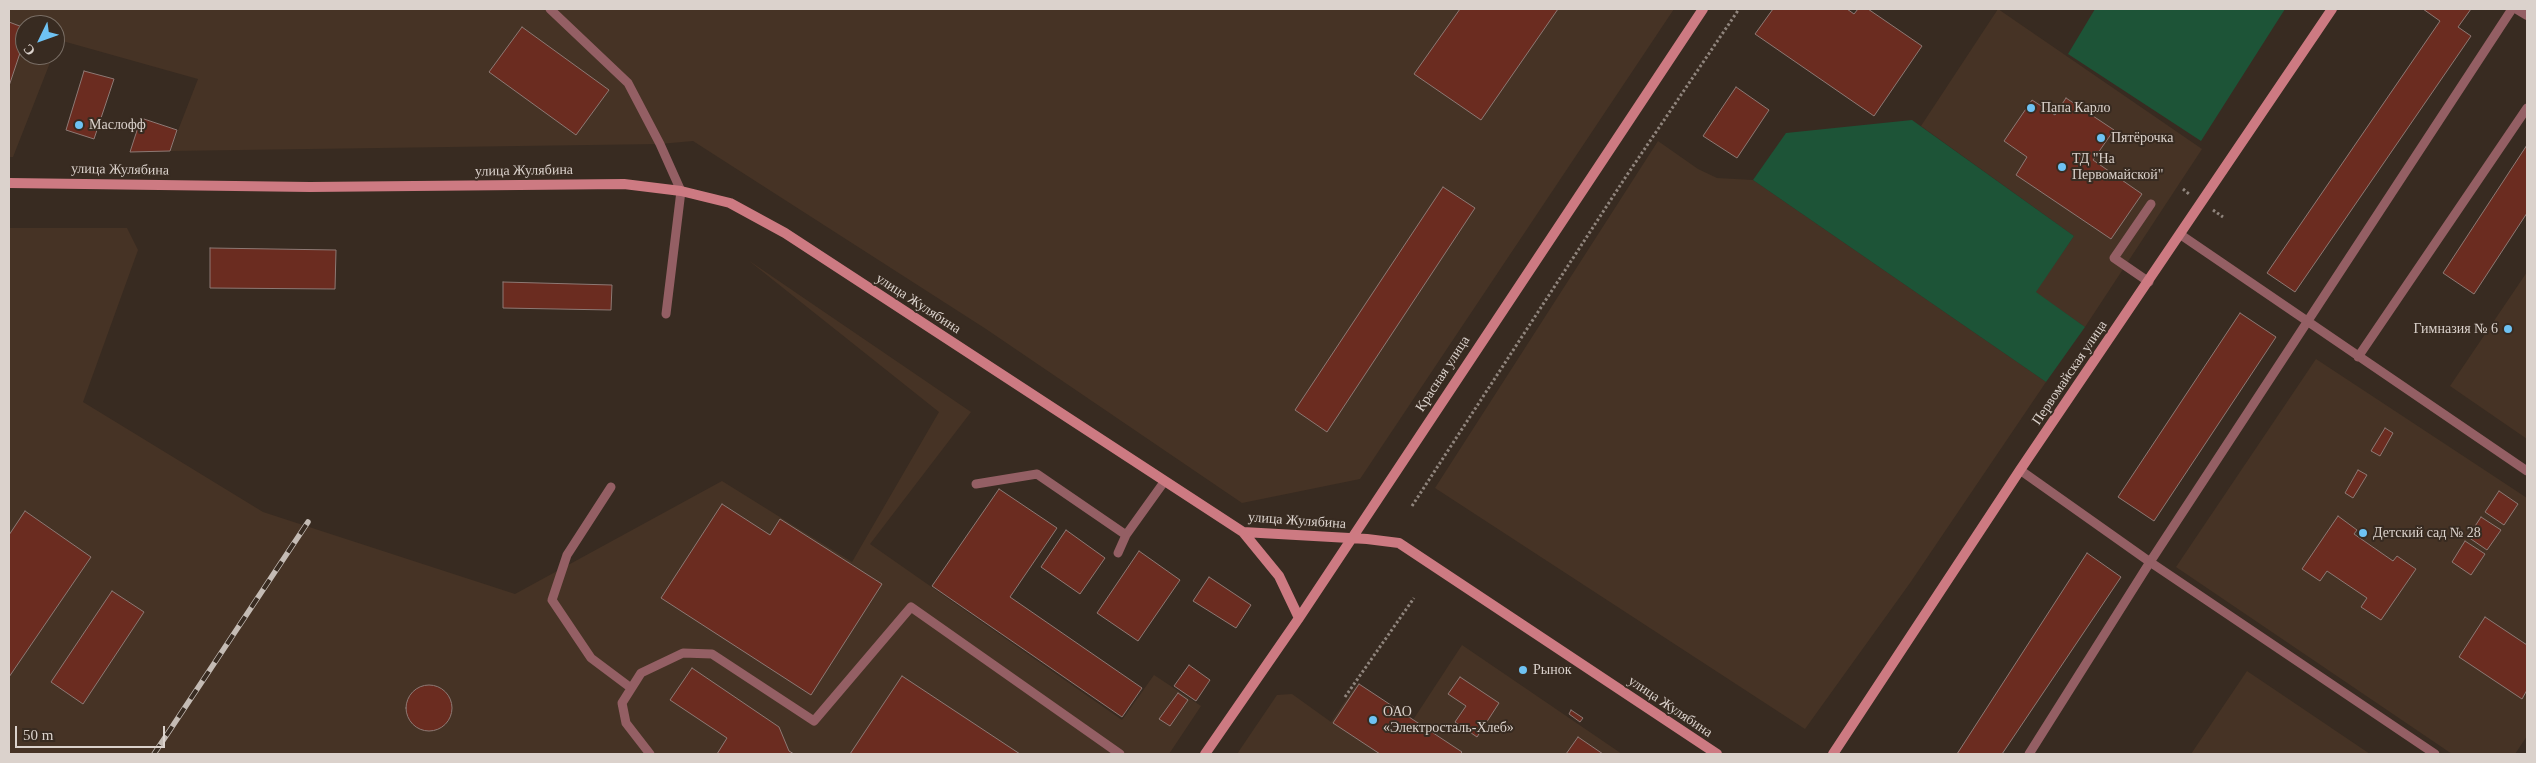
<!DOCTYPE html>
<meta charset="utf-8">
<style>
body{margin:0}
#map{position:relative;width:2536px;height:763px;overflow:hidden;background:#382b21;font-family:"Times New Roman",serif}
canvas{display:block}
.frame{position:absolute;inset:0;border:10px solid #dbd2cc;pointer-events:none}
.north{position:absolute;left:15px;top:15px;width:50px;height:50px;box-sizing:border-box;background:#382b21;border:1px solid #796e65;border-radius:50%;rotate:228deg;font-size:14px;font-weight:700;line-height:20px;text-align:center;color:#dbd2cc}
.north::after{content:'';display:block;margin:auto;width:18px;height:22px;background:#6ec2f3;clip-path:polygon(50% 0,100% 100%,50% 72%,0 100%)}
.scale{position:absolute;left:15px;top:726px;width:150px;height:22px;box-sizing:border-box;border:2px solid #dbd2cc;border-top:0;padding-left:6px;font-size:15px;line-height:18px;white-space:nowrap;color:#dbd2cc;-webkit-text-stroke:4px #382b21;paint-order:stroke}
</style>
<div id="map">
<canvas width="2536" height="763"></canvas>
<div class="frame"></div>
<div class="north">С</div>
<div class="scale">50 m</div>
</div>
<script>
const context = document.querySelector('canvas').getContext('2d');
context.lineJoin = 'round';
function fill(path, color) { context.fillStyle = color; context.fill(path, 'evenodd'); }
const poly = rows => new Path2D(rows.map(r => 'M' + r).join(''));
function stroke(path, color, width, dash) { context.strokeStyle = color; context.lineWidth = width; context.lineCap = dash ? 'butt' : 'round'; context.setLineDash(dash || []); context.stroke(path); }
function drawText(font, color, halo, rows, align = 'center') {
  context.font = font + ' "Times New Roman",serif'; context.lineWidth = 4; context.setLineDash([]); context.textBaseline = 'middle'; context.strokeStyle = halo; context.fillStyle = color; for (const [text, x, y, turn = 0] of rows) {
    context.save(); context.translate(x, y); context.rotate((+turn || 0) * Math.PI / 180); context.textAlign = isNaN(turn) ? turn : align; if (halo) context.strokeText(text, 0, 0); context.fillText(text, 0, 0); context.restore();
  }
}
const built = poly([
 [9,9,1674,9,1360,479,1242,503,986,329,693,141,660,144,170,151,198,79,59,40,55,50,55,25,25,25,25,55,53,55,13,157,9,157],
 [1998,9,2202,149,2085,327,2035,292,2074,236,1921,126],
 [1658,141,1698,169,1717,178,1753,180,2046,382,1910,583,1805,729,1435,488],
 [9,228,127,228,138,250,83,402,263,512,515,594,722,481,852,562,939,412,748,260,971,412,870,544,1122,720,1154,675,1201,706,1169,754,9,754],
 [2527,272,2527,439,2450,386],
 [2316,359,2527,498,2527,736,2515,754,2452,754,2176,567],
 [1462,645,1622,754,1237,754,1277,695,1292,694,1331,722,1357,684,1413,720],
 [2247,671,2370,754,2191,754]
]);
const green = poly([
 [2095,9,2285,9,2201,141,2068,54],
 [1912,120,2074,236,2036,292,2085,327,2046,382,1753,180,1786,133]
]);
const building = poly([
 [1460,9,1558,9,1481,120,1414,74,1460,9],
 [1773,9,1847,9,1854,14,1858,9,1868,9,1922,46,1874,116,1755,34,1773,9],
 [2423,9,2471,9,2458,27,2471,36,2295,292,2267,273,2440,21,2423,9],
 [9,22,25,28,25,38,9,86,9,22],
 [522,27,609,90,576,135,489,72,522,27],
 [84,71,114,79,94,139,66,130,84,71],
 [1736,87,1769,110,1737,158,1703,136,1736,87],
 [2066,98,2114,130,2093,160,2142,194,2111,239,2016,175,2027,157,2004,141,2032,100,2055,115,2066,98],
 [141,118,177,130,170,151,130,152,141,118],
 [2527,145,2527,213,2474,294,2443,273,2527,145],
 [1443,187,1475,208,1327,432,1295,410,1443,187],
 [210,248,336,250,335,289,210,288,210,248],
 [503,282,612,285,611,310,503,308,503,282],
 [2240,313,2276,337,2154,521,2118,497,2240,313],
 [2385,428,2393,433,2380,456,2371,451,2385,428],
 [2358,470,2367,475,2353,498,2345,493,2358,470],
 [999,489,1057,528,1010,597,1142,688,1122,717,932,586,999,489],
 [2499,491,2518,504,2504,525,2485,512,2499,491],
 [722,504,770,535,780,519,882,584,811,695,661,598,722,504],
 [25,511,91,557,9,677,9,535,25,511],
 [2338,516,2357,530,2354,534,2393,561,2397,556,2416,569,2381,620,2361,607,2367,598,2327,571,2320,581,2302,569,2338,516],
 [2481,517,2501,530,2487,550,2468,537,2481,517],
 [1066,530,1105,558,1080,594,1041,567,1066,530],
 [2465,541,2485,554,2471,575,2452,562,2465,541],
 [1139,551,1180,580,1138,641,1097,613,1139,551],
 [2087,553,2121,577,2002,754,1957,754,2087,553],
 [1209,577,1251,605,1236,628,1193,601,1209,577],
 [112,591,144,612,83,704,51,682,112,591],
 [2485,617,2527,645,2527,690,2522,699,2459,657,2485,617],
 [1189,665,1210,680,1196,701,1174,686,1189,665],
 [692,668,779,727,789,751,794,754,717,754,727,738,670,700,692,668],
 [902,676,1020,754,850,754,902,676],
 [1460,677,1499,703,1477,737,1455,722,1466,706,1448,694,1460,677],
 [1359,684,1462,752,1460,754,1380,754,1333,723,1359,684],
 '406 708a23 23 0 1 1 46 0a23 23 0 1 1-46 0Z',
 [1178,693,1188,700,1170,726,1159,719,1178,693],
 [1571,710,1583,718,1580,722,1569,714,1571,710],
 [1578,737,1603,754,1566,754,1578,737]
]);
const path = poly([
 [2183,189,2189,194],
 [2213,210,2223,217],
 [1412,506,1625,178,1739,9],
 [1345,697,1414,598]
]);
const lane = poly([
 [550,9,628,83,660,144,681,191,666,314],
 [2181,235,2527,471],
 [2149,282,2114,258,2151,204],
 [2358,357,2527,108],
 [2020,470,2150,562,2435,754],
 [976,484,1037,474,1126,535,1164,482],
 [611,487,567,555,552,600,591,658,631,688],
 [1118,553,1126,535],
 [650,754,626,723,622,703,641,673,683,653,712,654,814,721,911,607,1120,754],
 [2029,754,2150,562,2512,9]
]);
const street = poly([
 [2517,9,2527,15]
]);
const secondary = poly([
 [9,183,310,187,624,184,681,191,730,203,785,233,1243,532,1367,539,1399,543,1717,754],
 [1243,532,1279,576,1299,618],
 [1205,754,1299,618,1703,9],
 [1833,754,2020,470,2332,9]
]);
const rail = poly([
 [154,754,308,522]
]);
const markers = [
 [2031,108,5,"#6ec2f3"],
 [79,125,5,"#6ec2f3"],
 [2101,138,5,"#6ec2f3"],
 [2062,167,5,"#6ec2f3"],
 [2508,329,5,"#6ec2f3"],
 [2363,533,5,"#6ec2f3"],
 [1523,670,5,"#6ec2f3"],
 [1373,720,5,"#6ec2f3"]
];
const poiNames = [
 ["Папа Карло",2041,108],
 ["Маслофф",89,125],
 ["Пятёрочка",2111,138],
 ["ТД \"На",2072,159],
 ["Первомайской\"",2072,175],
 ["Гимназия № 6",2498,329,"right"],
 ["Детский сад № 28",2373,533],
 ["Рынок",1533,670],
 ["ОАО",1383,712],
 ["«Электросталь-Хлеб»",1383,728]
];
const streetNames = [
 ["улица Жулябина",120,170,1],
 ["улица Жулябина",524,171,-1],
 ["улица Жулябина",918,304,33],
 ["Первомайская улица",2070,373,-56],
 ["Красная улица",1443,374,-57],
 ["улица Жулябина",1297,521,4],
 ["улица Жулябина",1670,707,34]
];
fill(built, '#463325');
fill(green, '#1d5437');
fill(building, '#6b2c20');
stroke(building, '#8d7974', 1);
stroke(path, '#90857d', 3, [2.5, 2.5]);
stroke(lane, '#945f64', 9);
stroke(street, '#945f64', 10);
stroke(secondary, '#cd7a82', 10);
stroke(rail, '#c4bbb4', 5.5);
stroke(rail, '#382b21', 4, [11]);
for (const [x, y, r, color] of markers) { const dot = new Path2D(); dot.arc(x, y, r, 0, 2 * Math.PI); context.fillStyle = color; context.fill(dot); stroke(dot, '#382b21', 2); }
drawText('14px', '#dbd2cc', '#382b21', poiNames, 'left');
drawText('14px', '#dbd2cc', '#382b21', streetNames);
</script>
